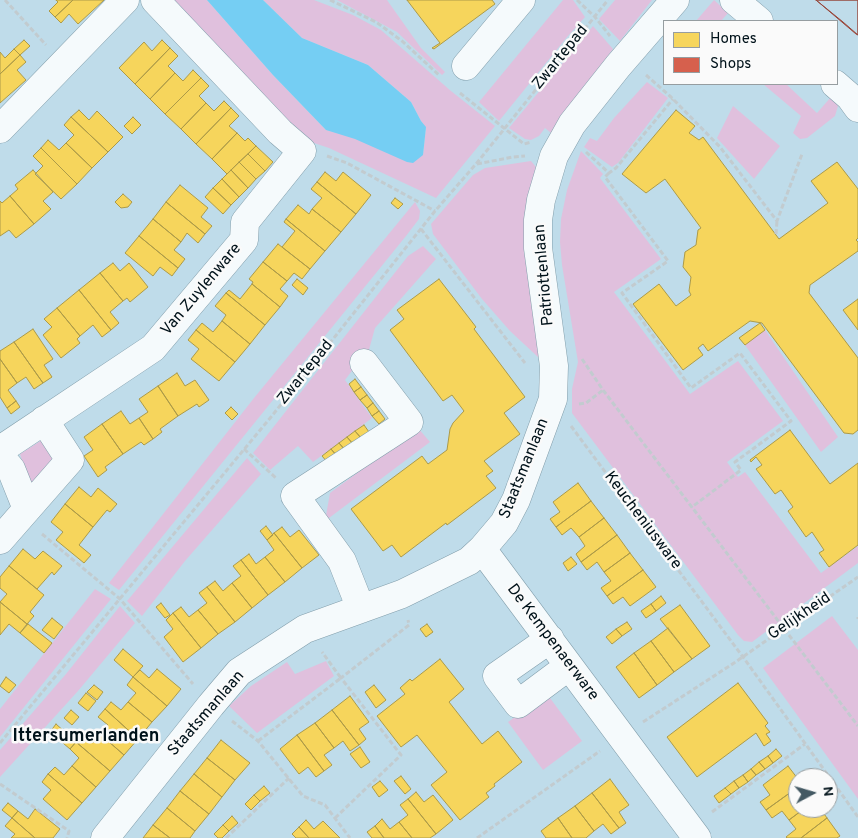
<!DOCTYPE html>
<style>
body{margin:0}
#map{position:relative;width:858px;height:838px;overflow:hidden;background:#bfdcea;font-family:Overpass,sans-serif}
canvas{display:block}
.legend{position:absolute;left:663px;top:20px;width:175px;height:65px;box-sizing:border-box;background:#fafafa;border:1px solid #969da0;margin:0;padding:6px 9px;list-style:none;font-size:15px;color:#00121a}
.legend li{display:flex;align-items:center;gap:10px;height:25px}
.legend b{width:25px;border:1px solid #969da0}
.north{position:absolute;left:788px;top:768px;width:50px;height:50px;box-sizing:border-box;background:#fafafa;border:1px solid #969da0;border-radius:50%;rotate:84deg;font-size:14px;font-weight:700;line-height:20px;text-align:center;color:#00121a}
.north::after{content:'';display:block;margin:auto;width:18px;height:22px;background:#435963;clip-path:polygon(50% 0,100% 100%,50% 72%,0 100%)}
</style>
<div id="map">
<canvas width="858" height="838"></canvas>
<ul class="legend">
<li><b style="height:14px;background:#f6d55c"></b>Homes</li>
<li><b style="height:14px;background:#d6604d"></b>Shops</li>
</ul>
<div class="north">N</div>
</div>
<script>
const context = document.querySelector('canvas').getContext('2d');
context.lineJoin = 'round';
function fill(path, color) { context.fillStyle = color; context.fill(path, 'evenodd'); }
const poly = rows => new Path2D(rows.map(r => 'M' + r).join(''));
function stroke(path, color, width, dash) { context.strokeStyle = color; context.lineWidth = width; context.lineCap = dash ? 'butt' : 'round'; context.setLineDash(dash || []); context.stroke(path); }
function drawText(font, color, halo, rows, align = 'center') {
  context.font = font + ' Overpass,sans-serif'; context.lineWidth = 5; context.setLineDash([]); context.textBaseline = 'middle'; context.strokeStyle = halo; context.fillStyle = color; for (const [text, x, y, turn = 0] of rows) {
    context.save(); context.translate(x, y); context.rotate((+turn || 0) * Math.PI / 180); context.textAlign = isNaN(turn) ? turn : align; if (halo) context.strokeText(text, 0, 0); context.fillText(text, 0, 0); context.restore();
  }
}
const green = poly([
 [163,0,207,0,273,75,326,130,423,155,426,128,421,121,411,102,368,65,302,38,263,0,314,0,353,15,381,30,451,91,495,126,436,198,329,148,305,140],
 [337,0,387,0,421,48,445,72,442,75,397,32],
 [563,0,573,0,585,17,567,37,499,121,479,102],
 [615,0,652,0,620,41,599,19],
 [714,0,728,13,721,21,696,21],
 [593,26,613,49,551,133,545,128,539,136,531,140,525,139,509,128],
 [647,82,668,98,618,163,612,167,584,147,590,138,597,141,614,118],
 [763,84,786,84,817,113,831,97,838,106,835,116,807,138,800,139,793,133,801,116],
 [733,106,780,146,754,179,717,138],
 [581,151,603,174,600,178,661,259,614,292,690,394,738,361,783,421,727,462,738,477,745,472,821,573,858,546,858,563,752,642,744,641,738,635,572,413,572,389,578,362,562,265,560,242,561,219,567,190],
 [531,161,536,167,528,196,524,231,526,264,535,313,539,358,510,331,482,299,433,234,431,224,473,175,485,168],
 [415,202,420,211,419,219,406,236,119,590,109,583,254,398],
 [423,246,436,259,375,328,367,357,354,368,345,380,372,418,313,462,298,446,270,470,253,453,408,256],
 [765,330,838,437,821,452,745,345],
 [418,428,430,442,325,521,330,493],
 [42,440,51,453,54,466,32,493,20,454],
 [247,458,261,474,185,561,142,616,127,601],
 [95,589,111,599,0,737,0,709],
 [120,606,135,623,78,691,0,777,0,750,66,674],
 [832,616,858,650,858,799,763,668],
 [326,661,334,676,257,733,229,706,251,686,287,662,295,674],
 [547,694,582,741,543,770,508,722]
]);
const water = poly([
 [207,0,263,0,302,38,368,65,411,102,421,121,426,127,423,155,413,163,407,162,355,139,326,130,273,75]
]);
const homes = poly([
 [56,0,73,0,55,17,49,11,58,2,56,0],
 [73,0,104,0,78,24,69,14,61,23,55,17,73,0],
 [407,0,492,0,495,4,434,49,432,48,440,43,407,0],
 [24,40,30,46,20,55,14,49,24,40],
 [162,40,170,48,135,84,119,68,144,42,152,51,162,40],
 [170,48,178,56,168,66,175,73,150,99,135,84,170,48],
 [14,49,20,55,0,74,0,52,5,58,14,49],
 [20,55,26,62,17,70,26,80,0,103,0,74,20,55],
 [193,70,201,78,165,114,150,99,175,73,183,81,193,70],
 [201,78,209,86,199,96,206,103,181,129,165,114,201,78],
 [224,101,231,108,196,144,181,129,206,103,214,111,224,101],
 [231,108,239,116,229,126,237,133,212,159,196,144,231,108],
 [79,110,89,120,97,111,123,137,108,152,71,117,79,110],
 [676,110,695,126,689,133,699,140,703,137,779,239,828,203,811,181,837,162,858,189,858,238,856,240,858,242,858,251,810,285,809,293,858,358,858,430,853,434,844,433,762,323,750,321,708,351,703,344,698,348,703,355,683,370,633,304,659,284,676,306,691,295,689,291,691,277,683,267,685,252,696,245,698,230,701,228,665,179,646,193,622,174,676,110],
 [71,117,108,152,92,168,66,143,74,135,64,125,71,117],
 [133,117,141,125,132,134,124,126,133,117],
 [237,133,245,141,248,138,256,146,227,174,212,159,237,133],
 [48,140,59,150,66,143,92,168,77,184,41,148,48,140],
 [256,146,273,162,265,171,248,154,256,146],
 [41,148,77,184,61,199,35,174,43,166,33,156,41,148],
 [248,154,265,171,256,179,239,162,248,154],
 [239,162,256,179,248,188,231,170,239,162],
 [33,170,53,192,43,201,51,209,34,224,10,196,18,189,15,185,33,170],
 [231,170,248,188,239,197,222,179,231,170],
 [325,172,336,181,343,172,371,195,356,214,317,182,325,172],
 [222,179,239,197,231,205,213,188,222,179],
 [317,182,356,214,341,232,312,209,322,198,311,189,317,182],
 [180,185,208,208,201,217,212,226,205,234,166,202,180,185],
 [213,188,231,205,223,214,205,197,213,188],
 [123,194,132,202,128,207,121,208,115,202,123,194],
 [10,196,34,224,16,238,9,230,0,236,0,201,2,203,10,196],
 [395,198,403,204,398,209,391,203,395,198],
 [166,202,205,234,198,243,187,233,181,242,153,219,166,202],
 [298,205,309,214,312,209,341,232,325,251,286,219,298,205],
 [153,219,181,242,174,250,185,259,178,268,139,236,153,219],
 [286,219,325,251,310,269,282,247,295,231,284,222,286,219],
 [139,236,178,268,172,276,160,267,153,276,125,253,139,236],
 [278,244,310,269,302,279,294,273,287,281,263,262,278,244],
 [263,262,287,281,280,289,288,296,280,307,252,284,253,282,249,279,263,262],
 [113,263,120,271,129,263,148,287,130,302,127,298,123,301,100,273,113,263],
 [100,273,123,301,110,312,119,323,111,330,79,290,100,273],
 [297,279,308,288,303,295,292,285,297,279],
 [439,279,476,327,474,329,525,397,504,413,520,434,484,461,493,471,486,476,496,488,447,525,446,523,401,557,392,545,383,551,351,509,422,456,428,464,447,450,450,429,453,423,464,411,452,395,443,401,390,330,404,319,397,310,439,279],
 [252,284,280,307,265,325,226,293,229,290,240,299,252,284],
 [79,290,111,330,102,337,93,325,80,336,57,308,79,290],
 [226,293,265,325,250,344,222,321,226,315,215,306,226,293],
 [858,299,858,330,843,310,858,299],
 [57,308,80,336,77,339,80,343,61,358,43,335,52,327,44,319,57,308],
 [222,321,250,344,235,362,196,330,202,323,213,332,222,321],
 [760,323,765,330,745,345,739,338,760,323],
 [33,329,53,359,44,365,52,377,43,383,14,342,33,329],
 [196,330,235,362,219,381,191,359,199,349,188,340,196,330],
 [14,342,43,383,34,389,26,377,17,383,0,359,0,351,14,342],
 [0,359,17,383,8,390,16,401,7,408,0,397,0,359],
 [177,373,185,386,195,380,209,400,199,407,197,404,178,416,158,386,177,373],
 [355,379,361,387,354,392,349,384,355,379],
 [158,386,178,416,160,429,162,432,153,439,139,418,148,412,139,399,158,386],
 [361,387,367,395,360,400,354,392,361,387],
 [367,395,373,403,367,408,360,400,367,395],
 [16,401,20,407,11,414,7,408,16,401],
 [373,403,379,411,372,416,367,408,373,403],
 [231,407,238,414,232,420,225,413,231,407],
 [121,411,130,424,139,418,153,439,144,445,141,442,123,454,102,424,121,411],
 [379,411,385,419,379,424,372,416,379,411],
 [102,424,123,454,105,467,107,470,98,477,84,456,93,450,84,437,102,424],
 [364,425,369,432,361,438,355,431,364,425],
 [790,430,830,484,858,463,858,545,829,567,819,553,824,550,812,532,806,537,788,511,793,507,781,490,775,494,756,469,762,465,756,457,751,462,750,460,790,430],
 [355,431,361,438,353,444,347,437,355,431],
 [347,437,353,444,345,450,339,443,347,437],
 [339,443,345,450,337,456,331,449,339,443],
 [331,449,337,456,328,463,322,456,331,449],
 [578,483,591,501,556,527,550,519,560,512,553,502,578,483],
 [79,487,91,497,98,488,117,504,110,512,107,510,93,527,65,504,79,487],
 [591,501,604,518,579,537,571,528,562,535,556,527,591,501],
 [65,504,93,527,79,545,91,555,84,563,56,540,63,532,51,522,65,504],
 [604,518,617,535,581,562,576,554,585,546,579,537,604,518],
 [266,526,273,535,267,540,260,531,266,526],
 [282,527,290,537,299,530,319,555,302,568,274,533,282,527],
 [274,533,302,568,285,582,265,557,274,550,267,540,274,533],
 [617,535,630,553,604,572,597,562,587,570,581,562,617,535],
 [23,549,35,559,43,551,62,566,54,575,52,572,37,589,9,566,23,549],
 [630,553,643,570,607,596,601,588,611,581,604,572,630,553],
 [249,554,256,564,265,557,285,582,268,595,241,560,249,554],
 [571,557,577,564,568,571,563,563,571,557],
 [241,560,268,595,252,608,232,583,241,576,233,566,241,560],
 [9,566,44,595,30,612,34,616,27,624,0,602,7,594,0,588,0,577,9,566],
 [643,570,656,587,630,606,623,597,613,604,607,596,643,570],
 [215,581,223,591,232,583,252,608,235,622,207,587,215,581],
 [207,587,235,622,218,634,198,610,207,603,199,593,207,587],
 [661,596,666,603,656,611,651,604,661,596],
 [0,602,27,624,20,633,9,624,0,635,0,602],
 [161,603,170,615,165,618,156,607,161,603],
 [651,604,656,611,646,618,641,611,651,604],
 [680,605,710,646,692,659,660,619,680,605],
 [181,607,189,617,198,610,218,634,201,648,173,613,181,607],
 [173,613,201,648,183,662,164,637,173,629,166,620,173,613],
 [52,618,63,627,54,639,42,630,52,618],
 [627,622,632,629,622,636,616,629,627,622],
 [28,624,52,643,44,653,20,633,28,624],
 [427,624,433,632,426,637,420,629,427,624],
 [668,628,692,659,674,672,651,641,668,628],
 [616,629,622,636,612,644,606,637,616,629],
 [651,641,674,672,657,685,634,653,651,641],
 [123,649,143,666,133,677,114,660,123,649],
 [634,653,657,685,639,698,616,667,634,653],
 [440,659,464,689,449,702,482,744,498,731,522,762,494,784,495,786,486,793,489,797,460,820,431,785,447,772,417,735,401,747,377,716,405,694,400,688,410,679,412,681,440,659],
 [157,669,181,689,167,706,133,677,140,670,149,678,157,669],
 [6,677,16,685,9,693,0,686,6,677],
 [133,677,167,706,152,722,128,702,136,693,127,685,133,677],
 [738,683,768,723,765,726,770,732,766,734,771,741,764,746,756,733,697,777,667,737,738,683],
 [94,685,103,692,97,700,87,692,94,685],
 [374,685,386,700,376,708,365,692,374,685],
 [86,693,96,701,88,711,78,703,86,693],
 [350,696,369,722,359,729,366,739,359,745,332,710,350,696],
 [111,702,121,710,128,702,152,722,138,739,105,709,111,702],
 [105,709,138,739,124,755,100,734,108,725,98,717,105,709],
 [71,710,79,717,72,725,64,718,71,710],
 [332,710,359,745,350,751,343,741,334,748,315,723,332,710],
 [315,723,334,748,324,755,332,765,324,771,297,735,315,723],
 [56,724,76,742,70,749,50,732,56,724],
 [100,734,124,755,110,771,76,742,83,735,93,743,100,734],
 [297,735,324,771,316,777,308,767,299,774,280,749,297,735],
 [221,740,250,763,235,780,207,758,221,740],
 [76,742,110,771,96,787,72,766,79,758,70,749,76,742],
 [360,747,370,762,361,768,350,754,360,747],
 [776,749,782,756,773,763,768,756,776,749],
 [768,756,773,763,765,769,759,762,768,756],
 [207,758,235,780,222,797,194,774,207,758],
 [759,762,765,769,756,775,751,769,759,762],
 [72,766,96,787,82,803,48,774,55,767,64,775,72,766],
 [788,766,798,779,798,787,766,810,760,802,770,795,763,785,788,766],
 [751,769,756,775,748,782,743,775,751,769],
 [48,774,82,803,67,820,43,799,51,790,42,782,48,774],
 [194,774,222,797,209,814,180,791,194,774],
 [743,775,748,782,739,788,734,781,743,775],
 [401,776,411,789,405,794,394,781,401,776],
 [610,779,629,805,619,812,626,823,619,828,592,793,610,779],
 [380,781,388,790,379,797,372,787,380,781],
 [734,781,739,788,731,794,725,788,734,781],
 [264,786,270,793,260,801,254,795,264,786],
 [798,787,798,808,805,808,789,820,782,811,772,818,766,810,798,787],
 [725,788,731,794,719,803,714,796,725,788],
 [180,791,209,814,195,831,167,808,180,791],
 [416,792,424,802,433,795,453,820,436,834,408,799,416,792],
 [592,793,619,828,611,834,603,824,594,831,575,806,592,793],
 [254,795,260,801,251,810,245,804,254,795],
 [408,799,436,834,430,838,412,838,399,822,408,815,400,805,408,799],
 [8,803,18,811,12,818,2,810,8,803],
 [575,806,594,831,586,838,572,838,558,818,575,806],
 [167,808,195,831,190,838,170,838,153,825,167,808],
 [805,808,820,808,827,818,801,838,787,838,786,837,796,829,789,820,805,808],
 [35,809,60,829,53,838,35,838,12,818,18,811,28,819,35,809],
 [232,816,238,823,229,831,223,825,232,816],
 [12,818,35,838,11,838,15,834,5,826,12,818],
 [558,818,572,838,546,838,541,831,558,818],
 [827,818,840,836,837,838,801,838,827,818],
 [382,819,390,829,399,822,412,838,384,838,375,826,382,819],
 [306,820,314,829,323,821,340,838,309,838,299,827,306,820],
 [153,825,170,838,143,838,153,825],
 [223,825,229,831,222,838,218,838,214,834,223,825],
 [375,826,384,838,372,838,367,832,375,826],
 [299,827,309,838,296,838,292,834,299,827]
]);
const shops = poly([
 [816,0,858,0,858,35,856,34,816,0],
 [816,0,858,0,858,35,843,22,816,0]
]);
const path = poly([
 [5,0,46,45],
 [330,0,376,22,402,41,440,76],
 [577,0,595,17,610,36],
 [646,75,671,97,720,147,777,221,802,154],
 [460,93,524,144,531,142],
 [586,152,609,173,616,168,673,99],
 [327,156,347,163,435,211],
 [477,164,513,157,525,156],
 [609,173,605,177,668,261,622,293,691,388,740,353,791,421,735,462,741,470,692,507],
 [421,229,525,363],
 [776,234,777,221],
 [582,359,603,390,858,726],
 [579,404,586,403,603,390],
 [571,426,743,657,858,817],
 [244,449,276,478],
 [42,534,120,599,193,684],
 [858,617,858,619],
 [232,721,258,741,303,796,325,805,350,838],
 [643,722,734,663,858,577],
 [258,741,341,678,322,652],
 [0,743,271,417,435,211,476,164,608,0],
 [0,784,69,831,67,838],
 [712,812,805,744],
 [335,818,401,755,341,678,409,625,408,620],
 [226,838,289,778],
 [477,838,600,751]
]);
const minor = poly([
 [734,0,759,21],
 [466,66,521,0],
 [835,84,850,97,858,108],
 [0,129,125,0],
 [0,450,153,348,244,240,245,222,302,151,280,132,155,0],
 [0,456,11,469,27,509],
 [0,540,70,460,44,420],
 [482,549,697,838],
 [361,609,342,561,295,496,409,422,364,363],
 [550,639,497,676,518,704,569,666],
 [105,838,211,705,239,672,305,629,402,594,469,561,482,549,504,523,516,500,553,399,554,366,538,248,538,220,541,200,554,156,572,124,618,66,675,0]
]);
const streetNames = [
 ["Zwartepad",561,58,-51],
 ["Patriottenlaan",545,275,-95],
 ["Van Zuylenware",202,290,-50],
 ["Zwartepad",306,373,-51],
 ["Staatsmanlaan",525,469,-68],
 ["Keucheniusware",642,521,53],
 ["Gelijkheid",800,617,-34],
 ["De Kempenaerware",552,643,53],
 ["Staatsmanlaan",207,714,-49]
];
const neighbourhoodNames = [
 ["Ittersumerlanden",86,737]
];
fill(green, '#e0c0dd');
fill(water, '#75cef3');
fill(homes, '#f6d55c');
stroke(homes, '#ac9a48', 1);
fill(shops, '#d6604d');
stroke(shops, '#96493e', 1);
stroke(minor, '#829eab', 29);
stroke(path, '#c2cbcf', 3, [5, 2.5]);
stroke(minor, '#f5fafc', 28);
drawText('16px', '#00121a', '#fafafa', streetNames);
drawText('bold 18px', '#00121a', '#fafafa', neighbourhoodNames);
</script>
